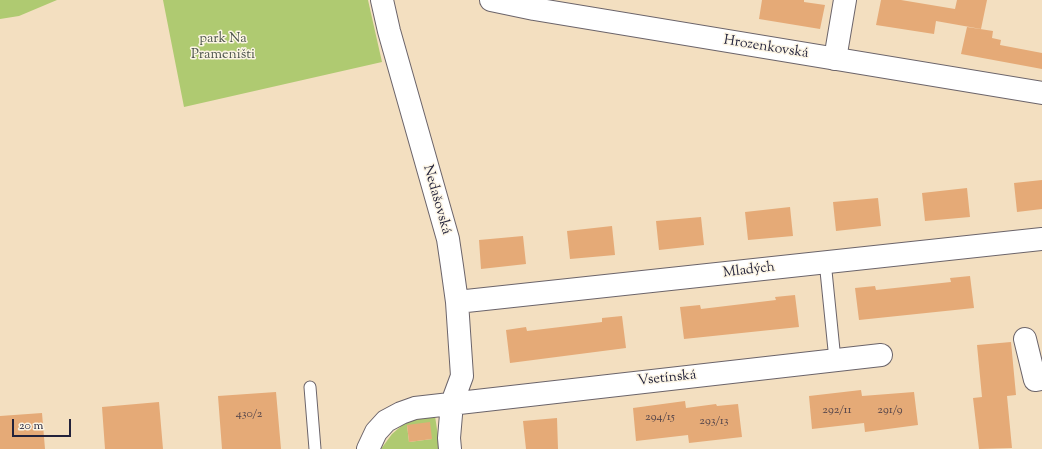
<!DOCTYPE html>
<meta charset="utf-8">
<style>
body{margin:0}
#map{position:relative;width:1042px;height:449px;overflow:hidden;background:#f3dfc0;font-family:"Sorts Mill Goudy",serif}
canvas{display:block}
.scale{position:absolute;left:12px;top:419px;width:59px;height:18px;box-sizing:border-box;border:2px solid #22223b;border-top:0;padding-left:5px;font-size:12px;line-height:14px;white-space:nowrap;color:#22223b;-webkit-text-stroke:3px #fcf5e5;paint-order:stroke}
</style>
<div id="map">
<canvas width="1042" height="449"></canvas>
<div class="scale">20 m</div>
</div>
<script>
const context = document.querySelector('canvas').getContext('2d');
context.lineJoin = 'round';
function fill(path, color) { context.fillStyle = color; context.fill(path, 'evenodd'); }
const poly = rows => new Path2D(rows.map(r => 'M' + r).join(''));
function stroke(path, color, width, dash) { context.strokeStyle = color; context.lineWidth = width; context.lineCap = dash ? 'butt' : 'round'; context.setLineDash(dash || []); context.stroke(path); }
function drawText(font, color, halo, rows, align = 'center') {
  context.font = font + ' "Sorts Mill Goudy",serif'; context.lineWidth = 3; context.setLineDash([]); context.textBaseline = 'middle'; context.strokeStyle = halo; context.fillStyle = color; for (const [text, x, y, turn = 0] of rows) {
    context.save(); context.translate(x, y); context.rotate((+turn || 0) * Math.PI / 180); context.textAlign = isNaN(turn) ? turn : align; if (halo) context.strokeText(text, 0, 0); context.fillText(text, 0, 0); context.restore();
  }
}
const green = poly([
 [0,0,57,0,19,16,0,19],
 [163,0,368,0,382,62,184,107],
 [432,415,435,416,440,449,381,449,392,434,406,422],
 [407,425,432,439,409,442]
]);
const building = poly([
 [762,0,804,0,804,2,825,5,820,29,759,19],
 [881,0,901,0,955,9,957,0,987,0,981,29,936,21,934,34,876,25],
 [967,27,993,31,992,38,1001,40,1000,45,1042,53,1042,69,961,54],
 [1042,180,1042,209,1017,212,1014,183],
 [967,188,970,217,925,221,922,193],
 [878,198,881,226,836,231,833,202],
 [790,207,793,236,748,240,745,212],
 [701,217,704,245,659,250,656,221],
 [612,226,615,255,570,259,567,231],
 [523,236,526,264,481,269,479,240],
 [970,276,974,308,859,320,855,288,875,286,876,290,951,282,950,278],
 [795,295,799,327,684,339,680,307,700,305,701,309,776,300,775,297],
 [622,316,626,348,510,363,506,330,526,327,527,331,602,322,602,318],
 [1011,342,1016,395,1007,396,1012,448,979,449,973,398,982,397,977,345],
 [861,390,862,396,914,392,918,425,865,432,864,423,812,429,809,396],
 [276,392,281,449,222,449,218,396],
 [685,401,686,408,716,404,717,406,738,404,742,437,689,443,688,435,636,441,633,408],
 [159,402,163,449,105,449,102,407],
 [42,413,45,449,0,449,0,416],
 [557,418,558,449,526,449,523,421],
 [430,422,432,439,409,442,407,425]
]);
const lane = poly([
 [825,261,835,360],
 [310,387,315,449]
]);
const street = poly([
 [382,0,389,31,448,239,452,266,457,302,462,376,452,403,449,438,450,449],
 [835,59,845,0],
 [457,302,1042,239],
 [1025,339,1035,380,1042,379],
 [368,449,376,432,386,421,401,413,415,408,881,355]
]);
const secondary = poly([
 [491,0,534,9,1042,93]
]);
const numberNames = [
 ["292/11",837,411],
 ["291/9",890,411],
 ["430/2",249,415],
 ["294/15",660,418],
 ["293/13",714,422]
];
const parkNames = [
 ["park Na",223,40],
 ["Prameništi",223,56]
];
const streetNames = [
 ["Hrozenkovská",766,48,9],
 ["Nedašovská",436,200,74],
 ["Mladých",749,271,-7],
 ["Vsetínská",667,379,-6]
];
fill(green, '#afca71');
fill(building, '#e5aa77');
stroke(lane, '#6b646a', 13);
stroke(street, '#6b646a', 24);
stroke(secondary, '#6b646a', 24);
stroke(lane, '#fff', 11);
stroke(street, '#fff', 22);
stroke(secondary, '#fff', 22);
drawText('12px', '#53444a', null, numberNames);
drawText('14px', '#4c544b', '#fcf5e5', parkNames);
drawText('14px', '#22223b', '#fcf5e5', streetNames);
</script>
